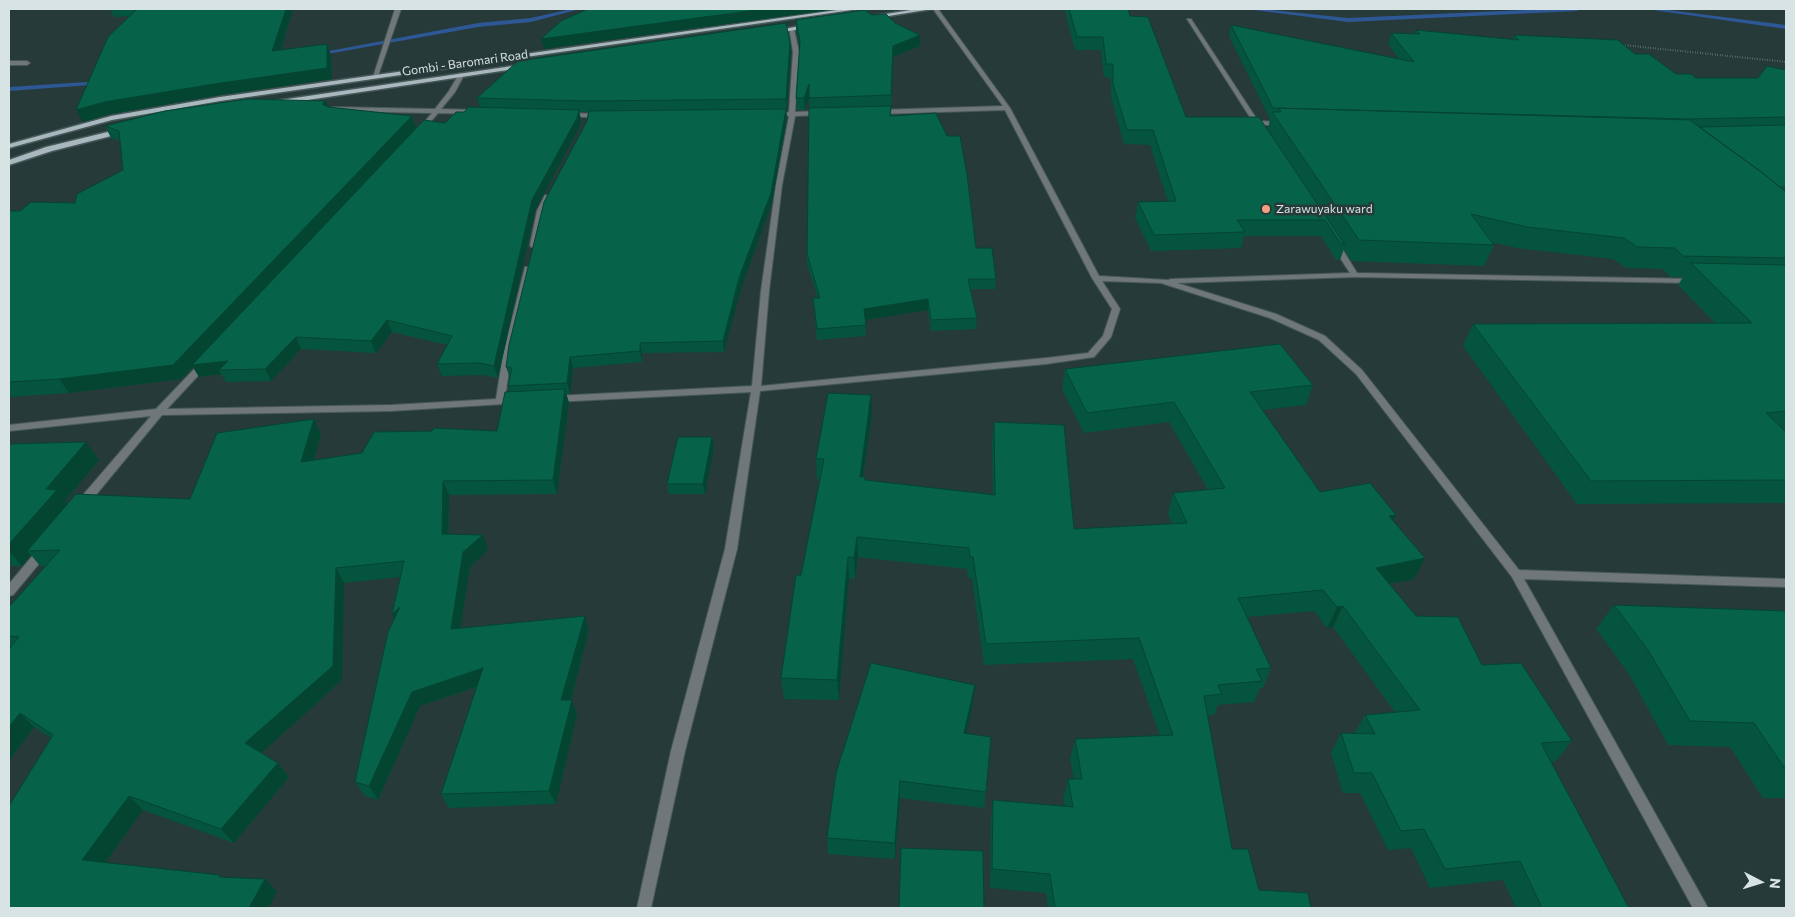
<!DOCTYPE html>
<style>
body{margin:0}
#map{position:relative;width:1795px;height:917px;overflow:hidden;background:#273a3a;font-family:Commissioner,sans-serif}
canvas{display:block}
.frame{position:absolute;inset:0;border:10px solid #d8e3e3;pointer-events:none}
.north{position:absolute;left:1735px;top:857px;width:50px;height:50px;-webkit-text-stroke:4px #273a3a;paint-order:stroke;rotate:95deg;font-size:14px;font-weight:700;line-height:20px;text-align:center;color:#d8e3e3}
.north::after{content:'';display:block;margin:auto;width:18px;height:22px;background:#d8e3e3;clip-path:polygon(50% 0,100% 100%,50% 72%,0 100%)}
</style>
<div id="map">
<canvas width="1795" height="917"></canvas>
<div class="frame"></div>
<div class="north">N</div>
</div>
<script>
const context = document.querySelector('canvas').getContext('2d');
context.lineJoin = 'round';
const poly = rows => new Path2D(rows.map(r => 'M' + r).join(''));
function fill(path, color) { context.fillStyle = color; context.fill(path, 'evenodd'); }
function stroke(path, color, width, dash) { context.strokeStyle = color; context.lineWidth = width; context.lineCap = dash ? 'butt' : 'round'; context.setLineDash(dash || []); context.stroke(path); }
function drawText(font, color, halo, rows, align = 'center') {
  context.font = font + ' Commissioner,sans-serif'; context.lineWidth = 5; context.setLineDash([]); context.textBaseline = 'middle'; context.strokeStyle = halo; context.fillStyle = color; for (const [text, x, y, turn = 0] of rows) {
    context.save(); context.translate(x, y); context.rotate((+turn || 0) * Math.PI / 180); context.textAlign = isNaN(turn) ? turn : align; if (halo) context.strokeText(text, 0, 0); context.fillText(text, 0, 0); context.restore();
  }
}
const stream = poly([
 [571,9,580,9,531,22,478,27,316,56,313,54,478,23,531,18,571,9],
 [1246,9,1262,9,1348,18,1547,9,1580,9,1577,11,1348,22,1246,9],
 [1646,9,1660,9,1786,25,1786,29,1646,9],
 [102,81,105,83,104,84,9,91,9,87,102,81]
]);
const path = poly([
 [1623,45,1786,62]
]);
const minor = poly([
 [395,9,401,9,378,76,373,77,395,9],
 [933,9,938,9,1010,108,1099,276,1168,280,1171,279,1350,273,1331,244,1335,242,1338,242,1357,273,1697,279,1697,283,1694,283,1355,277,1177,283,1276,314,1325,336,1362,370,1519,570,1786,579,1786,587,1524,579,1708,908,1693,908,1512,577,1356,374,1319,340,1270,318,1161,283,1102,281,1120,309,1111,337,1094,357,1046,364,760,391,737,549,685,751,651,908,637,908,671,751,725,549,751,392,554,402,549,399,554,396,752,386,761,291,776,185,789,116,783,114,789,112,793,52,789,28,794,29,799,52,795,112,821,111,824,113,821,115,795,116,782,185,769,291,761,386,1046,358,1088,353,1103,336,1112,309,1092,278,1005,110,878,114,875,112,878,110,1003,106,933,9],
 [1187,19,1191,19,1258,121,1283,122,1286,124,1285,125,1261,125,1261,128,1257,128,1187,19],
 [9,61,27,61,30,63,27,65,9,65,9,61],
 [461,73,464,75,455,92,441,109,476,110,479,112,476,114,438,113,422,132,417,131,432,113,333,111,330,109,333,107,435,109,449,91,459,74,461,73],
 [568,113,601,114,604,116,601,118,566,116,566,114,568,113],
 [545,195,552,197,545,211,538,245,537,247,531,247,530,245,537,211,545,195],
 [525,267,531,267,532,269,511,355,505,399,520,399,522,401,520,403,391,411,162,415,85,508,81,509,77,508,76,505,77,502,151,416,9,431,9,425,156,409,202,361,205,360,209,363,208,365,167,409,391,405,496,399,503,355,525,267],
 [43,547,47,548,49,551,47,554,13,595,9,596,9,584,39,548,43,547]
]);
const primary = poly([
 [844,9,859,9,220,101,112,120,9,148,9,144,111,116,220,97,844,9],
 [917,9,932,9,870,19,867,17,917,9],
 [811,24,813,25,813,27,771,34,768,32,811,24],
 [526,64,530,66,528,67,274,105,270,103,274,101,526,64],
 [124,128,128,130,127,132,52,151,9,165,9,160,46,147,124,128]
]);
const wall = poly([
 [110,9,293,9,281,50,327,44,331,55,332,79,220,95,111,114,83,122,130,16,114,17],
 [1065,9,1128,9,1130,16,1186,117,1268,129,1270,119,1229,36,1231,25,1399,59,1388,44,1391,33,1414,34,1416,30,1512,40,1514,35,1635,54,1676,74,1696,78,1758,78,1786,70,1786,503,1577,504,1463,346,1473,324,1715,323,1678,285,1683,277,1670,277,1663,269,1626,268,1613,259,1517,248,1491,242,1494,245,1484,266,1351,261,1344,249,1340,260,1336,260,1321,236,1244,236,1241,248,1151,251,1135,218,1138,202,1168,202,1150,145,1124,144,1111,97,1111,78,1104,77,1101,50,1075,50,1065,11],
 [872,15,920,46,893,57,891,116,996,279,995,289,971,289,977,318,976,329,931,331,928,310,865,320,866,336,817,340,813,298,818,298,807,264,807,254,810,108,809,98,805,110,797,110,796,98,800,47,796,31,796,20],
 [790,42,791,52,787,110,786,110,787,118,772,203,741,289,724,352,642,353,642,362,573,368,570,394,566,394,569,403,557,494,449,495,449,535,488,550,470,567,460,628,589,630,571,700,577,714,556,804,449,808,441,794,477,687,420,706,378,800,365,796,355,782,395,619,392,614,400,577,344,583,342,680,261,753,278,763,289,777,234,843,143,810,105,863,220,875,222,877,265,879,277,892,268,908,9,908,51,738,34,727,9,761,9,607,46,566,40,566,31,555,22,566,9,566,9,444,86,442,99,460,65,501,68,504,190,499,321,434,314,460,497,431,510,392,508,386,510,378,506,367,587,121,588,112,579,112,581,120,579,128,535,211,498,378,483,375,442,376,437,364,447,345,392,332,376,353,301,349,271,381,226,382,221,374,199,377,193,367,181,379,69,393,9,397,9,211,20,211,75,203,123,170,120,141,111,138,105,126,328,107,412,116,416,128,445,123,464,112,480,107,477,98],
 [1065,369,1313,385,1306,405,1262,410,1320,492,1396,515,1393,522,1425,558,1414,579,1389,584,1416,616,1482,665,1572,741,1556,761,1551,762,1629,908,1516,908,1503,880,1430,888,1411,848,1388,850,1360,793,1343,793,1331,753,1341,733,1354,734,1365,715,1395,712,1333,627,1327,628,1314,611,1247,617,1271,668,1263,688,1260,688,1254,702,1218,705,1214,715,1207,715,1232,849,1259,890,1311,908,1048,908,1046,893,990,888,991,820,993,800,1065,806,1063,798,1068,779,1074,779,1070,759,1075,739,1160,736,1133,659,984,665,972,578,968,578,967,569,858,557,855,579,849,578,839,700,784,699,781,678,820,479,817,479,816,459,872,415,863,477,865,480,993,494,992,443,994,422,1074,529,1172,524,1168,514,1173,493,1208,490,1169,422,1084,433,1062,389],
 [712,437,714,447,705,494,669,494,667,484],
 [1614,605,1786,611,1786,798,1763,798,1730,747,1668,745,1629,674,1596,629],
 [973,702,966,734,986,792,984,808,900,798,895,859,828,854,827,838]
]);
const shadedWall = poly([
 [286,9,293,9,277,62,272,51],
 [764,9,838,9,544,49,541,39],
 [920,35,920,46,893,57,891,107,893,46],
 [790,42,791,52,787,110,786,99],
 [327,44,331,55,332,79,220,95,111,114,83,122,76,110],
 [809,84,810,96,805,110,804,98],
 [326,101,330,113,322,104],
 [786,109,787,118,772,203,741,289,724,352,723,341],
 [579,110,581,120,579,128,535,211,498,378,494,366,532,200],
 [412,116,416,128,228,361,219,370,221,374,199,377,193,367,181,379,69,393,59,379],
 [928,299,928,310,864,320,864,309],
 [387,320,392,332,376,353,371,341],
 [296,337,301,349,271,381,265,369],
 [640,343,642,353,642,362,640,351],
 [570,357,573,368,570,394,567,383],
 [565,389,569,403,557,494,553,480],
 [871,395,872,415,860,498,860,477],
 [314,419,321,434,309,476,301,462],
 [712,437,714,447,705,494,703,484],
 [86,442,99,460,65,501,71,508,27,551,31,555,22,566,9,551,9,544,46,489],
 [443,481,449,495,448,549,442,534],
 [1396,515,1387,536,1389,516],
 [483,535,488,550,470,567,458,644,451,629,463,552],
 [857,537,858,557,855,579,854,558],
 [848,557,849,578,839,700,837,680],
 [1425,558,1414,579,1366,588,1376,568],
 [336,568,344,583,342,680,256,758,245,743],
 [1343,606,1333,627,1327,628,1337,607],
 [400,607,400,629,392,614],
 [585,616,589,630,567,715,561,700],
 [483,668,490,682,420,706,378,800,369,786,412,692],
 [975,685,973,702,963,750,964,733],
 [572,700,577,714,556,804,549,791],
 [20,713,34,727,9,761,9,727],
 [278,763,289,777,234,843,221,829],
 [900,781,900,798,895,859,895,843],
 [129,796,143,810,97,874,82,860],
 [265,879,277,892,268,908,249,908]
]);
const building = poly([
 [137,9,286,9,272,51,327,44,327,68,214,84,104,102,76,110,108,37,137,9],
 [588,9,764,9,541,39,561,21,588,9],
 [1069,9,1128,9,1130,16,1148,17,1186,117,1259,117,1345,245,1341,244,1325,220,1237,220,1245,232,1154,235,1138,202,1176,201,1153,130,1127,130,1113,84,1113,64,1106,64,1103,37,1077,37,1069,9],
 [865,10,872,15,886,14,895,23,920,35,893,46,891,95,809,98,809,84,804,98,796,98,800,41,796,20,865,10],
 [786,23,790,42,786,99,584,101,477,98,518,61,786,23],
 [1231,25,1414,62,1391,33,1420,34,1416,30,1519,40,1514,35,1618,40,1635,54,1649,54,1676,74,1691,74,1696,78,1758,78,1767,66,1786,70,1786,117,1688,119,1273,108,1231,25],
 [247,99,326,101,322,104,328,107,412,116,173,365,59,379,9,382,9,211,20,211,31,202,75,203,77,194,123,170,119,131,105,126,165,111,247,99],
 [891,106,890,116,936,113,947,136,960,136,967,174,976,248,992,248,996,279,968,279,977,318,931,320,928,299,864,309,866,325,817,329,813,298,820,298,807,254,809,108,891,106],
 [469,107,579,110,577,118,532,200,494,366,479,363,437,364,452,336,387,320,371,341,296,337,265,369,219,370,228,361,192,365,424,120,445,123,456,112,464,112,469,107],
 [1279,108,1690,120,1764,174,1786,192,1786,258,1683,256,1675,248,1637,247,1624,238,1527,227,1471,214,1494,245,1359,240,1272,112,1281,112,1279,108],
 [786,109,771,193,739,278,723,341,640,343,640,351,570,357,567,383,508,386,512,368,506,367,509,345,544,202,587,121,589,111,786,109],
 [1786,125,1786,187,1780,187,1764,174,1699,127,1786,125],
 [1691,263,1786,265,1786,411,1766,413,1786,432,1786,480,1591,481,1473,324,1752,323,1691,263],
 [1280,344,1313,385,1250,392,1320,492,1370,483,1396,515,1389,516,1425,558,1376,568,1416,616,1458,617,1482,665,1521,663,1572,741,1541,743,1629,908,1542,908,1520,861,1445,869,1424,829,1401,831,1372,773,1354,773,1341,733,1375,734,1365,715,1420,710,1343,606,1337,607,1323,590,1238,598,1271,668,1256,669,1262,681,1218,685,1222,694,1204,696,1232,849,1248,849,1259,890,1308,893,1311,908,1055,908,1050,874,992,869,993,800,1073,807,1068,779,1082,779,1075,739,1173,735,1139,638,986,644,973,557,970,557,969,548,857,537,854,558,848,557,837,680,781,678,796,575,801,575,824,459,816,459,828,393,871,395,860,477,865,477,865,480,995,495,994,422,1064,425,1074,529,1187,523,1173,493,1225,488,1174,402,1087,413,1065,369,1280,344],
 [565,389,553,480,443,481,442,534,483,535,463,552,451,629,585,616,561,700,572,700,549,791,441,794,483,668,412,692,369,786,355,782,388,632,400,607,392,614,404,561,336,568,333,666,245,743,278,763,221,829,129,796,82,860,220,875,219,877,265,879,249,908,9,908,9,806,53,735,20,713,9,727,9,649,19,637,9,636,9,607,60,550,27,551,76,494,190,499,217,433,314,419,301,462,362,453,374,432,432,431,434,428,497,431,505,392,565,389],
 [678,437,712,437,703,484,667,484,678,437],
 [86,442,46,489,57,490,9,544,9,444,86,442],
 [1614,605,1786,611,1786,770,1754,723,1690,721,1648,650,1614,605],
 [871,663,975,685,964,733,991,737,986,792,900,781,895,843,827,838,836,773,871,663],
 [901,848,983,851,984,908,899,908,901,848]
]);
const markers = [
 [1266,209,5,"#f2a07f"]
];
const farStreetnames = [
 ["Gombi - Baromari Road",465,63,-8]
];
const farPoinames = [
 ["Zarawuyaku ward",1276,209]
];
fill(stream, '#2e5795');
stroke(minor, '#475858', 2);
stroke(primary, '#475858', 3);
stroke(path, '#859494', 2, [0.5, 2]);
fill(minor, '#70777b');
fill(primary, '#a9b8bf');
fill(wall, '#05543e');
fill(shadedWall, '#044532');
fill(building, '#066248');
stroke(building, '#044532', 1);
for (const [x, y, r, color] of markers) { const dot = new Path2D(); dot.arc(x, y, r, 0, 2 * Math.PI); context.fillStyle = color; context.fill(dot); stroke(dot, '#273a3a', 2); }
drawText('12px', '#d8e3e3', '#273a3a', farStreetnames);
drawText('12px', '#d8e3e3', '#273a3a', farPoinames, 'left');
</script>
